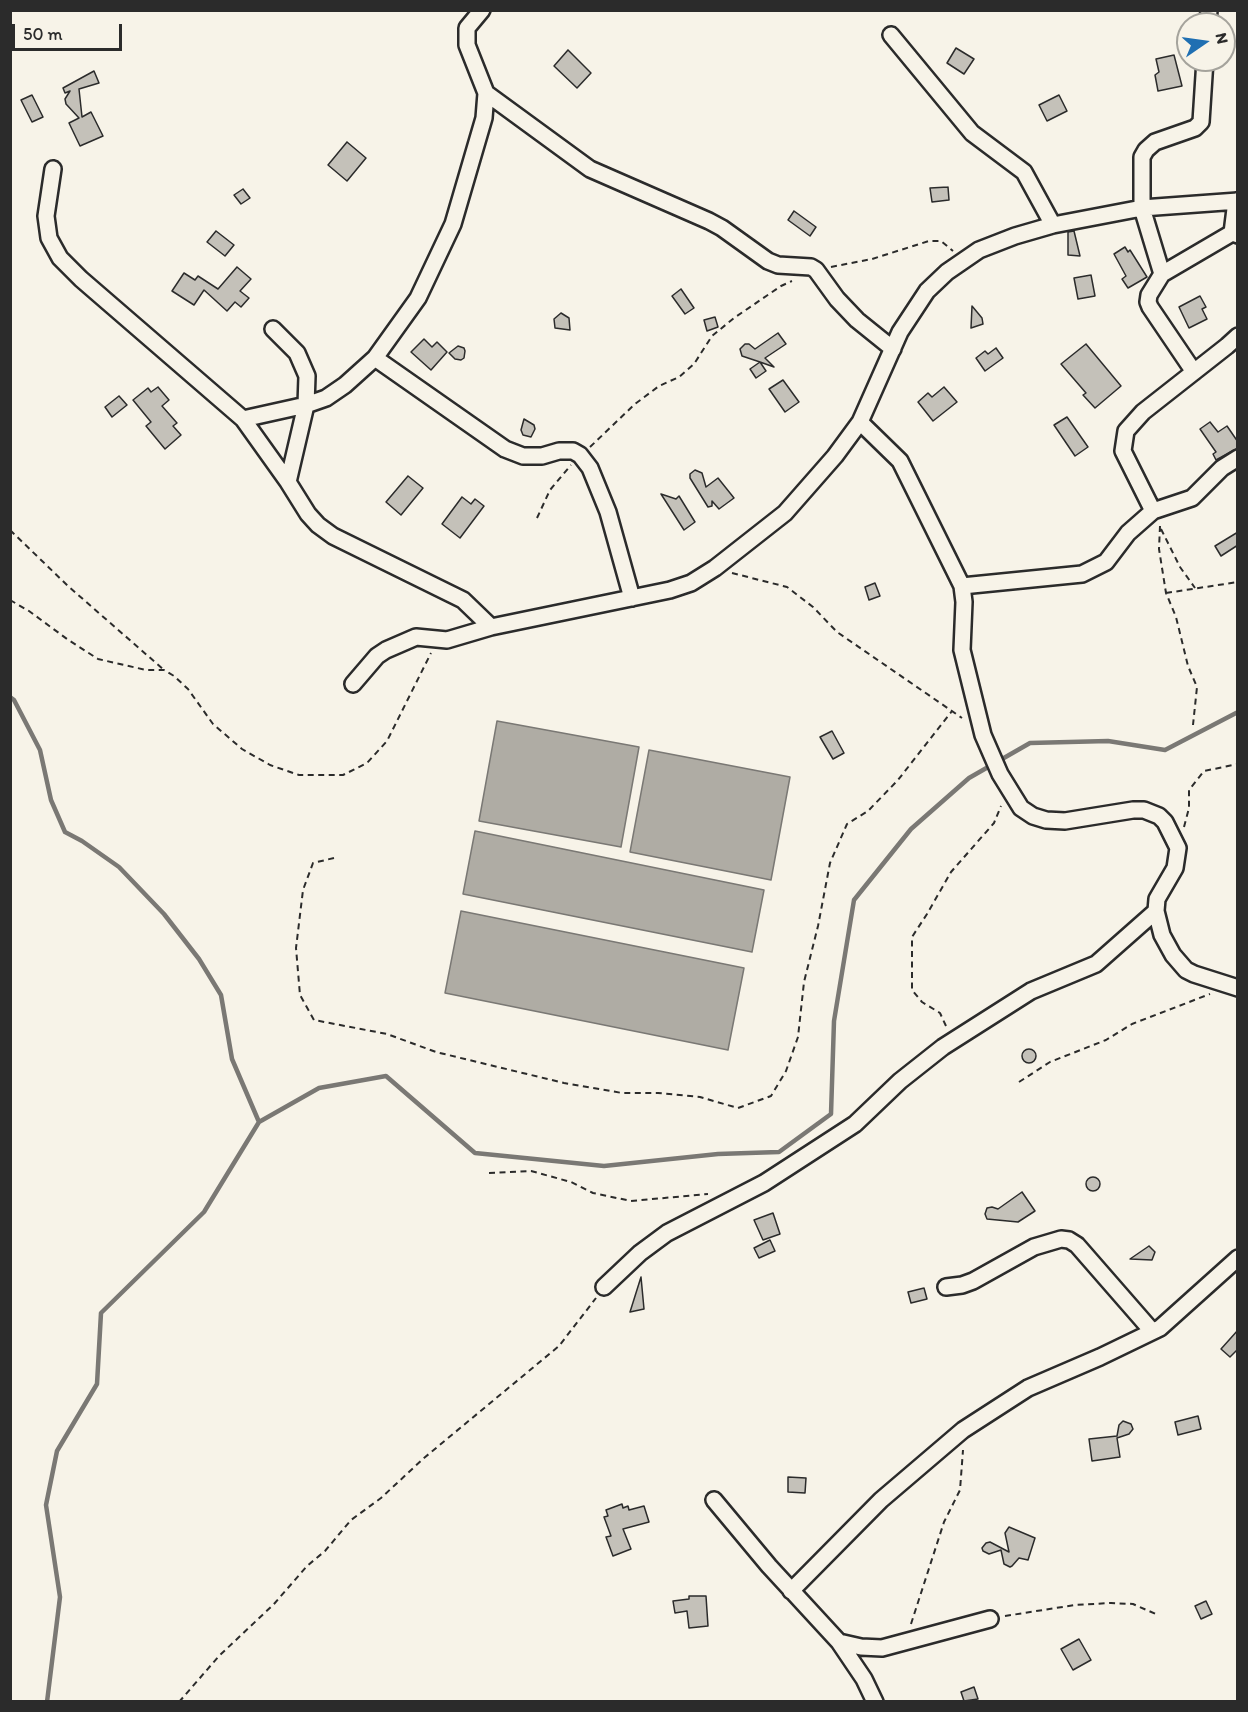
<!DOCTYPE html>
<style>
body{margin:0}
#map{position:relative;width:1248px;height:1712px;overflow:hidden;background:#f7f3e8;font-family:Itim,sans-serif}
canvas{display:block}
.frame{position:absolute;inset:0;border:12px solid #2b2b2b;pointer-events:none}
.north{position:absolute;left:1176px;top:12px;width:60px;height:60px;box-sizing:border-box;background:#f7f3e8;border:2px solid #a5a39c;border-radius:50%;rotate:77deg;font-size:16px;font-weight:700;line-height:24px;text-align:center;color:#2b2b2b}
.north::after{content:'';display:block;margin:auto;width:21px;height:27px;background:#1f6fb2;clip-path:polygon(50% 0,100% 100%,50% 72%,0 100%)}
.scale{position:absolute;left:12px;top:24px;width:110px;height:27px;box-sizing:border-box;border:3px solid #2b2b2b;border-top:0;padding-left:8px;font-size:18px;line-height:21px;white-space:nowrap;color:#2b2b2b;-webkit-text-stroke:4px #f7f3e8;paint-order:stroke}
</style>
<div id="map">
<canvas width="1248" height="1712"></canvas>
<div class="frame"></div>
<div class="north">N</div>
<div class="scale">50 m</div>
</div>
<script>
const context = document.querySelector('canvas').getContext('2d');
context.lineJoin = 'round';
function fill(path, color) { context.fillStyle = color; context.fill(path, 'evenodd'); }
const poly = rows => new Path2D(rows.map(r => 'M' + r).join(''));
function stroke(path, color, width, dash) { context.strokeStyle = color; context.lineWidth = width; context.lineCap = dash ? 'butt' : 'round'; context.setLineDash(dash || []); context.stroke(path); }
const water = poly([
 [497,721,639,747,621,847,479,821,497,721],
 [649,750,790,777,771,880,630,852,649,750],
 [475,831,764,890,752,952,463,894,475,831],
 [461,911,744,968,728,1050,445,993,461,911]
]);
const stream = poly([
 [10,697,14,700,40,750,51,800,65,832,82,841,119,867,164,914,199,959,221,995,232,1059,259,1122],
 [47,1702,60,1597,46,1505,57,1451,97,1384,101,1313,204,1212,259,1122,319,1088,386,1076,475,1153,604,1166,718,1154,779,1152,831,1114,834,1021,854,900,911,829,969,778,1030,743,1108,741,1165,750,1238,712]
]);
const building = poly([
 [956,48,974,59,964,74,947,63,956,48],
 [568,50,591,73,577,88,554,66,568,50],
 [1174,55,1182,86,1158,91,1155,75,1159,72,1156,59,1174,55],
 [94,71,99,83,79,89,82,117,91,112,103,136,80,146,69,123,79,118,66,104,65,99,70,91,65,93,63,88,94,71],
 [32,95,43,117,32,122,21,100,32,95],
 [1059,95,1067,111,1047,121,1039,105,1059,95],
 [347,142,366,158,347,181,328,165,347,142],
 [948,187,949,200,932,202,930,188,948,187],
 [243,189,250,198,241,204,234,195,243,189],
 [794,211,816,227,810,236,788,220,794,211],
 [216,231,234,245,225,256,207,242,216,231],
 [1074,231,1080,256,1068,255,1068,232,1074,231],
 [1125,247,1128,252,1130,250,1147,277,1128,288,1122,279,1126,276,1114,254,1125,247],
 [237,267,251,279,240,291,249,298,241,307,235,302,227,311,204,290,194,305,172,291,184,273,195,280,198,276,218,289,237,267],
 [1091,275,1095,296,1078,299,1074,278,1091,275],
 [681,289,694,308,685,314,672,296,681,289],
 [1200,296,1206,307,1202,309,1207,319,1189,328,1179,307,1200,296],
 [972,306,982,318,983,324,971,328,972,306],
 [561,313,569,318,570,330,555,328,554,319,561,313],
 [715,317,718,327,707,331,704,320,715,317],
 [778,333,786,344,765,358,774,367,760,362,766,371,756,378,750,369,760,362,742,356,740,349,745,344,749,344,755,349,778,333],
 [424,339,432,347,437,342,447,352,431,370,411,352,424,339],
 [1086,344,1121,386,1095,408,1083,395,1086,393,1061,364,1086,344],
 [458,346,464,348,465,351,464,358,461,360,455,359,449,353,458,346],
 [996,348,1003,358,985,371,976,358,985,351,988,354,996,348],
 [783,380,799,402,785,412,769,389,783,380],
 [158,387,169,400,162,406,177,423,173,426,181,435,165,449,146,426,151,422,133,400,148,388,151,392,158,387],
 [944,387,957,402,933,421,918,402,928,393,932,397,944,387],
 [119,396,127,405,112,417,105,407,119,396],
 [1067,417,1088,447,1075,456,1054,425,1067,417],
 [524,419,534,425,535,429,531,437,523,435,521,430,524,419],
 [1210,422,1218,432,1227,426,1238,442,1238,448,1216,460,1213,454,1216,452,1200,429,1210,422],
 [695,470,702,473,706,487,718,478,734,498,719,509,712,501,712,506,708,507,690,478,690,474,695,470],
 [408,476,423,488,401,515,386,502,408,476],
 [661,494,676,499,679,496,695,522,684,530,661,494],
 [462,497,471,504,475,499,484,506,460,538,442,524,462,497],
 [1238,532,1238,545,1221,556,1215,546,1238,532],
 [875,583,880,596,869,600,865,587,875,583],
 [832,731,844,753,833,759,820,737,832,731],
 '1022 1056a7 7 0 1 1 14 0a7 7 0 1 1-14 0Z',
 '1086 1184a7 7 0 1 1 14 0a7 7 0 1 1-14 0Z',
 [1022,1192,1035,1211,1018,1222,987,1219,985,1214,987,1208,992,1207,998,1209,1022,1192],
 [773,1213,780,1234,763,1240,754,1220,773,1213],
 [770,1240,775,1251,759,1258,754,1248,770,1240],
 [1149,1246,1155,1252,1152,1260,1130,1259,1149,1246],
 [641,1277,644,1309,630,1312,641,1277],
 [924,1288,927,1299,911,1303,908,1292,924,1288],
 [1238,1330,1238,1349,1230,1357,1221,1349,1238,1330],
 [1198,1416,1201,1429,1178,1435,1175,1422,1198,1416],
 [1123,1421,1131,1424,1133,1429,1129,1434,1117,1438,1120,1457,1092,1461,1089,1439,1117,1436,1119,1425,1123,1421],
 [788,1477,806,1478,805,1493,788,1492,788,1477],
 [622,1504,623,1508,628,1506,629,1510,644,1506,649,1522,623,1529,631,1549,613,1556,606,1537,611,1536,604,1517,608,1516,606,1510,622,1504],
 [1009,1527,1035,1538,1028,1560,1019,1558,1012,1566,1010,1567,1004,1564,1001,1550,989,1554,983,1551,982,1548,986,1543,990,1542,1009,1552,1005,1533,1009,1527],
 [689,1596,706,1596,708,1626,689,1628,687,1611,675,1613,673,1601,689,1599,689,1596],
 [1206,1601,1212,1614,1201,1619,1195,1606,1206,1601],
 [1079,1639,1091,1660,1073,1670,1061,1649,1079,1639],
 [974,1687,978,1699,964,1701,961,1692,974,1687]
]);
const path = poly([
 [831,267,872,259,929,241,941,241,953,251],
 [590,447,635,404,659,386,679,377,694,364,712,336,734,318,781,286,792,281],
 [537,518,550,490,571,465],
 [1160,526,1159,549,1166,593,1176,617,1188,666,1197,687,1193,725],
 [1161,529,1180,567,1195,588],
 [10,530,68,586,164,670],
 [732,573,787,587,813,607,837,632,962,718],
 [1166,593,1238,582],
 [10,600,29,611,67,639,98,659,146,670,164,670,174,676,188,689,213,724,242,749,270,765,299,775,343,775,367,763,387,741,431,653],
 [1184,827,1189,808,1189,790,1204,771,1238,764],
 [334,858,313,863,303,890,296,948,300,995,314,1020,387,1034,436,1052,564,1083,622,1093,658,1093,700,1097,738,1108,771,1096,786,1071,798,1037,804,982,818,926,830,863,847,824,868,811,898,780,952,711],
 [946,1026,940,1013,922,1002,912,990,912,937,927,914,951,872,994,823,1001,806],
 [1019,1082,1050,1062,1106,1040,1132,1024,1210,994],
 [489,1173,531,1171,571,1182,593,1193,631,1201,708,1194],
 [1005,1616,1075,1605,1111,1603,1133,1604,1158,1615],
 [911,1624,944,1522,960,1490,963,1450],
 [179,1702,219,1656,274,1604,307,1566,325,1551,351,1520,381,1498,424,1458,559,1346,596,1298]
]);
const street = poly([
 [1208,24,1209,10],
 [891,35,972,133,1024,172,1053,225],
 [486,93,590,169,709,221,722,228,768,261,778,265,811,267,816,270,837,299,857,320,893,349],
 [53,169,46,216,49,238,60,258,81,279,243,419,288,482,308,514,318,525,333,536,463,600,491,627],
 [1232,233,1236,201],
 [1162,274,1142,208,1142,157,1146,150,1155,142,1195,128,1201,122,1205,60],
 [273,329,297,353,307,376,306,405,288,482],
 [375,358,505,449,523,456,542,456,559,451,573,451,580,455,590,468,608,512,632,598],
 [1194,372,1150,307,1148,302,1149,295,1162,274,1232,233,1238,235],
 [243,419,306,405,326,398,345,385,375,358,418,298,453,224,484,118,486,93,467,45,467,28,482,10],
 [860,422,900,461,962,586,964,602,962,650,983,735,1000,774,1021,808,1033,816,1046,820,1065,821,1133,810,1144,810,1159,816,1165,822,1178,848,1175,868,1157,899,1156,911,1162,935,1173,955,1186,970,1194,974,1238,988],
 [1153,511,1123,451,1126,431,1143,412,1227,346,1238,336],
 [962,586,1082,574,1106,562,1128,533,1153,511,1192,498,1222,468,1238,458],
 [353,684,377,656,386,650,416,637,447,640,491,627,670,590,691,583,715,568,785,513,835,456,860,422,900,332,927,291,947,272,979,250,1015,236,1053,225,1142,208,1238,201],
 [604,1287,640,1253,667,1233,764,1183,855,1124,900,1081,943,1047,1031,991,1096,964,1156,911],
 [946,1287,962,1285,973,1281,1034,1247,1061,1239,1069,1240,1077,1245,1152,1331],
 [714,1500,769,1566,839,1642,864,1679,875,1702],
 [791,1591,881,1500,963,1430,1028,1388,1100,1357,1160,1328,1238,1258],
 [839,1642,861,1647,882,1648,990,1619]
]);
fill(water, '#afaca4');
stroke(water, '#7a7874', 1.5);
stroke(stream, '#7a7874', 4.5);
fill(building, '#c4c1b9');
stroke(building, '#2b2b2b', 1.5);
stroke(street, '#2b2b2b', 20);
stroke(path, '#2b2b2b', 2, [6, 4.5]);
stroke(street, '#f7f3e8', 15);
</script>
